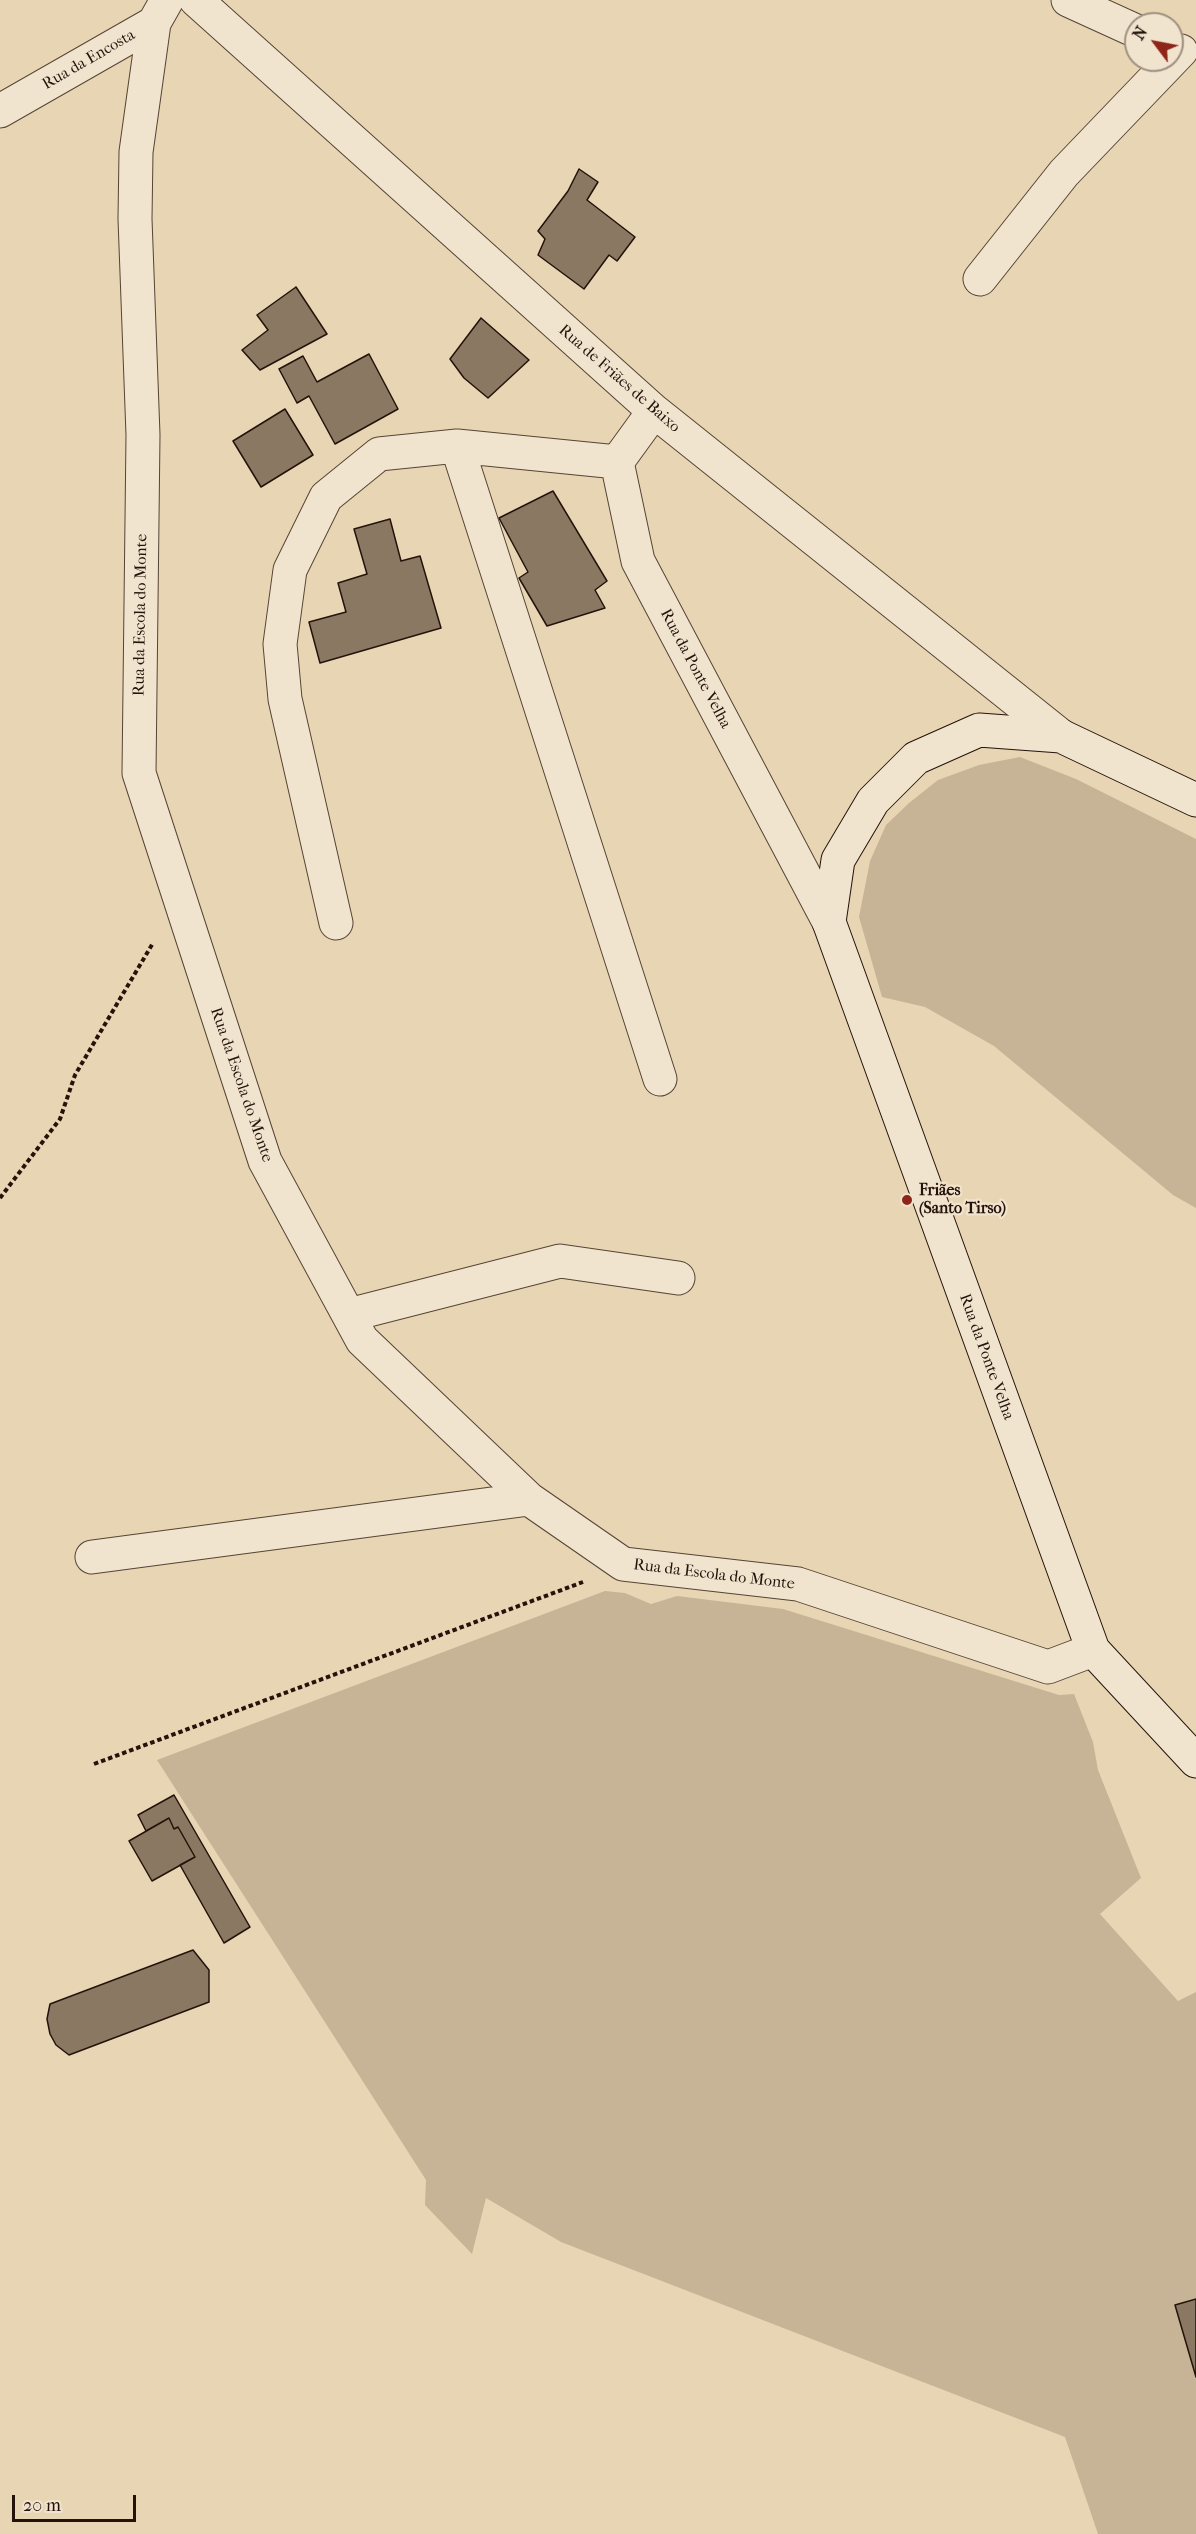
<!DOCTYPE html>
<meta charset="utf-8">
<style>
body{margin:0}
#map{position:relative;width:1196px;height:2534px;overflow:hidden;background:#e8d5b4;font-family:"IM FELL French Canon",serif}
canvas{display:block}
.north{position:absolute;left:1124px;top:12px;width:60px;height:60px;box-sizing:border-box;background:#f0e4ce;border:2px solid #9f9080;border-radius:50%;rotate:302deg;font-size:16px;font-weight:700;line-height:24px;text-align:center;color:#25130b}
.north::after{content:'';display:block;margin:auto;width:21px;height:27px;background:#8f2418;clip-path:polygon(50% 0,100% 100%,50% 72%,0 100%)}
.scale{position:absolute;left:12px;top:2495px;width:124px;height:27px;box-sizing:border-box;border:3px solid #25130b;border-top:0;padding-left:8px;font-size:18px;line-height:21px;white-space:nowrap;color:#25130b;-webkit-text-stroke:4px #f0e4ce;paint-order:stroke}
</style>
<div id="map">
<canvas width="1196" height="2534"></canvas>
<div class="north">N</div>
<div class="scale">20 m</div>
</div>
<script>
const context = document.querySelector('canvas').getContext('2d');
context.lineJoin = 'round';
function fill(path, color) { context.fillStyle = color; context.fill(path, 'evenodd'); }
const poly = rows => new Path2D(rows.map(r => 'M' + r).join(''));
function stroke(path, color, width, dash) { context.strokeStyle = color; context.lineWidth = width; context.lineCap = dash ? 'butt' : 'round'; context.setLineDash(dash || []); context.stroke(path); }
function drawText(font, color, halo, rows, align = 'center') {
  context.font = font + ' "IM FELL French Canon",serif'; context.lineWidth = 4.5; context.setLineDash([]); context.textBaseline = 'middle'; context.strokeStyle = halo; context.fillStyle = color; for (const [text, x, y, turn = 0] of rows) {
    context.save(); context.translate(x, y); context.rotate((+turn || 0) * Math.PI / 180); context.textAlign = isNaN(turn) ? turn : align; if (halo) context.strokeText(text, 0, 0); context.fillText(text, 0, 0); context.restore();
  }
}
const green = poly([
 [1020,757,1076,779,1196,839,1196,1208,1173,1195,994,1046,925,1007,882,997,859,917,870,861,886,825,909,803,938,780,979,765],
 [605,1591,625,1593,651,1604,677,1596,783,1609,1059,1695,1074,1694,1093,1742,1098,1770,1141,1878,1100,1914,1178,2001,1196,1992,1196,2298,1175,2305,1196,2377,1196,2534,1098,2534,1065,2437,561,2242,486,2198,472,2254,425,2205,426,2180,157,1760]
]);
const building = poly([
 [579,169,598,182,587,200,635,237,617,261,609,255,584,289,538,255,545,239,538,231,568,191,579,169],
 [296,287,327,334,260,370,242,350,268,330,257,315,296,287],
 [481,318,529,360,488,398,464,378,450,359,481,318],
 [369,354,398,409,335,444,309,396,297,403,279,369,303,356,317,382,369,354],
 [285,409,313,455,261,487,233,441,285,409],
 [553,491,607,581,595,590,605,608,547,626,519,578,528,572,499,518,553,491],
 [390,519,401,561,420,556,441,628,320,663,309,622,346,612,338,583,367,574,354,529,390,519],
 [174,1795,250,1927,224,1943,180,1865,195,1857,178,1827,174,1829,169,1818,146,1831,138,1815,174,1795],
 [169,1818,174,1829,178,1827,195,1857,152,1881,129,1841,169,1818],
 [193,1950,209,1970,209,2002,69,2055,56,2045,50,2034,47,2019,50,2004,193,1950],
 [1196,2299,1196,2377,1175,2305,1196,2299]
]);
const path = poly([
 [0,1198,60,1119,75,1075,153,943],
 [94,1764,583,1582]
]);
const street = poly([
 [196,0,654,411,1061,736],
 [1068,0,1136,31],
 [154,23,136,152,135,219,143,435,139,773,265,1161,362,1340,529,1499,623,1564,798,1584,1048,1667,1093,1650],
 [0,111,154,23,167,0],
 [980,279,1064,173,1181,51],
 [654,411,617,462,638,561,829,922],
 [457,446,660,1079],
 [336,923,285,699,280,644,290,570,326,497,379,454,457,446,617,462],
 [349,1315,560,1261,678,1278],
 [92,1557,529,1499]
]);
const secondary = poly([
 [1196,800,1061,736,979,730,916,758,873,801,838,860,829,922,1093,1650,1196,1761]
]);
const markers = [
 [907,1200,6,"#8f2418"]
];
const streetNames = [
 ["Rua da Encosta",89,60,-30],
 ["Rua de Friães de Baixo",619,379,41],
 ["Rua da Escola do Monte",141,615,-89],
 ["Rua da Ponte Velha",695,669,62],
 ["Rua da Escola do Monte",241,1085,71],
 ["Rua da Ponte Velha",986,1357,70],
 ["Rua da Escola do Monte",714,1575,7]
];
const poiNames = [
 ["Friães",919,1191],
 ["(Santo Tirso)",919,1209]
];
fill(green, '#c7b497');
fill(building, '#8a7863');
stroke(building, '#25130b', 1.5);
stroke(street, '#564435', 35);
stroke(secondary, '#25130b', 35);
stroke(path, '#25130b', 4, [4.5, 3]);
stroke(street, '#f0e4ce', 33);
stroke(secondary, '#f0e4ce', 33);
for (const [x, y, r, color] of markers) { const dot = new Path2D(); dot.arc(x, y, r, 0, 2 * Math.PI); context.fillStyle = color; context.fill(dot); stroke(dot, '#f0e4ce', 2); }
drawText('16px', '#25130b', '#f0e4ce', streetNames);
drawText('bold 16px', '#25130b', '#f0e4ce', poiNames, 'left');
</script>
